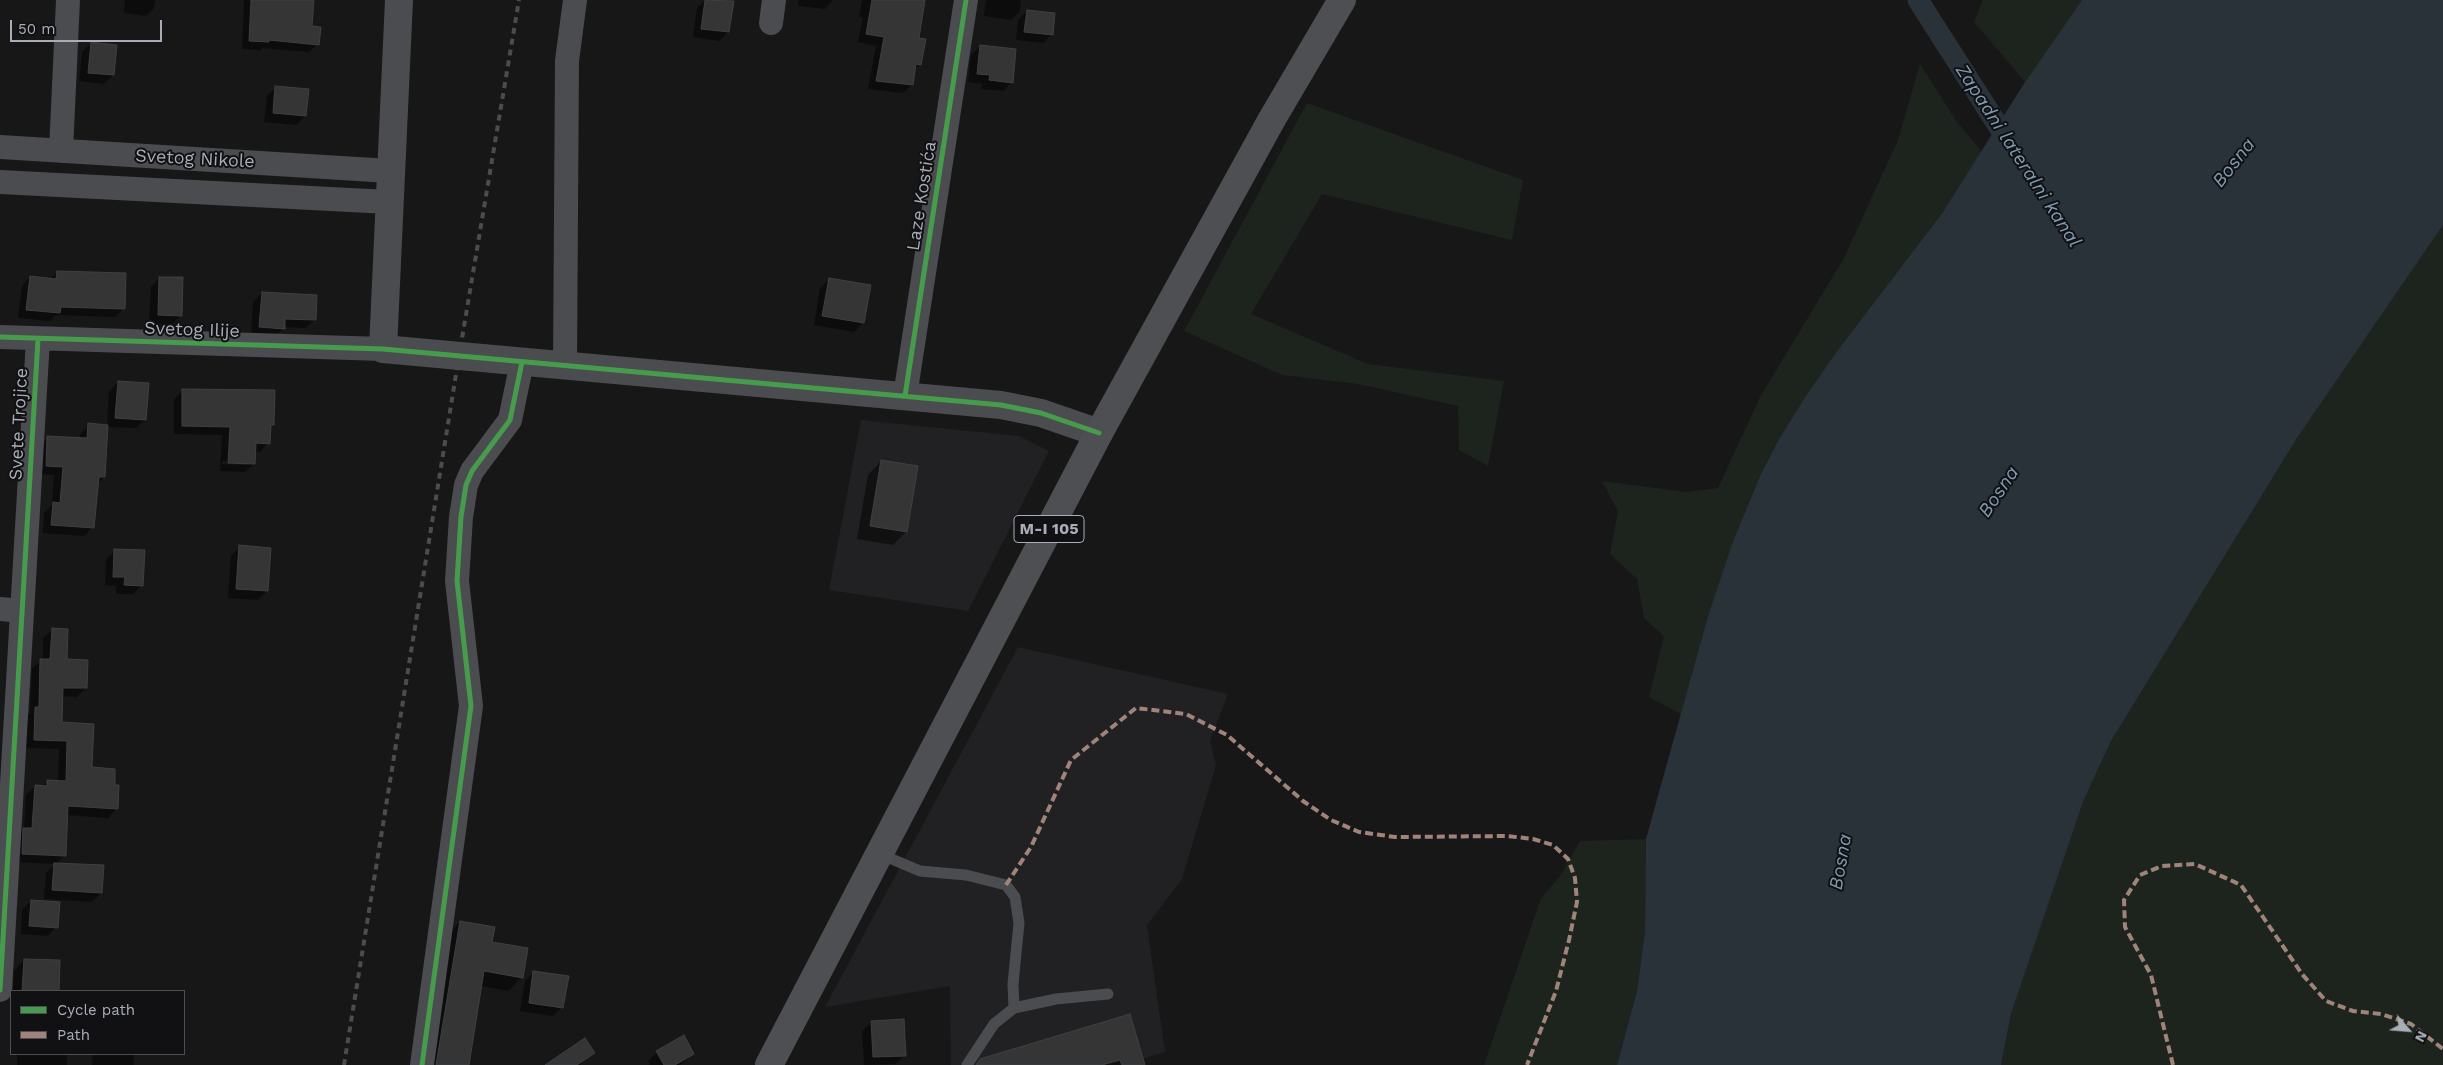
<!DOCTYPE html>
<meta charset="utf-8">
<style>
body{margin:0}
#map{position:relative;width:2443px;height:1065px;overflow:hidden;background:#171717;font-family:"Work Sans",sans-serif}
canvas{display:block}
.legend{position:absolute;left:10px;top:990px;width:175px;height:65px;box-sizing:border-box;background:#111113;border:1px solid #4d4f55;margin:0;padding:6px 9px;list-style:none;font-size:15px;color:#a8adb8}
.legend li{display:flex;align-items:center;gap:10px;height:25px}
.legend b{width:25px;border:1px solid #4d4f55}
.north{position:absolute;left:2383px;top:1005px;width:50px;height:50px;-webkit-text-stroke:4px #111113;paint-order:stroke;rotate:117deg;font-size:14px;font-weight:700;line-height:20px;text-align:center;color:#a8adb8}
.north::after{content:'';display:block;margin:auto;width:18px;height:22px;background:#a8adb8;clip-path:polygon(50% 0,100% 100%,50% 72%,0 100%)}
.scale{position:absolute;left:10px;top:20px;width:152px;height:22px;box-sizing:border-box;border:2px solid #a8adb8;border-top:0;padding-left:6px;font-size:15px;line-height:18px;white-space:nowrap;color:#a8adb8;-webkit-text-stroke:4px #111113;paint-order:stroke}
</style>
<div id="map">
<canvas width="2443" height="1065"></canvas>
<ul class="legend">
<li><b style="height:6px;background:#469c4c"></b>Cycle path</li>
<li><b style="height:6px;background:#a18479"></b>Path</li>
</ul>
<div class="north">N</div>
<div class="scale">50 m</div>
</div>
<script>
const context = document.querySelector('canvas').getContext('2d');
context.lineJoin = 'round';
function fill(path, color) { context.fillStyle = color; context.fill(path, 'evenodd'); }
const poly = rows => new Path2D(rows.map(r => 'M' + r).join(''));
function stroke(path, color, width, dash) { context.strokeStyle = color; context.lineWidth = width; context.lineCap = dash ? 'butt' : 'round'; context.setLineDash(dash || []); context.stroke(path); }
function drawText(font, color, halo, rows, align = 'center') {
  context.font = font + ' "Work Sans",sans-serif'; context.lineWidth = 4; context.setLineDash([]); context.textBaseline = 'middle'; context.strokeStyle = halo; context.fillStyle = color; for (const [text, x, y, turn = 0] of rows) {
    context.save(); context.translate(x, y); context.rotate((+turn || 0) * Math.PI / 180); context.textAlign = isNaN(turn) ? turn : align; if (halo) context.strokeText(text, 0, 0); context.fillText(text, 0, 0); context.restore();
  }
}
const built = poly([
 [861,420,1019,436,1049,451,968,611,829,590],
 [1018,647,1228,694,1210,741,1216,765,1182,879,1147,925,1165,1052,1121,1065,951,1065,950,986,825,1007]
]);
const green = poly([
 [1983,0,2082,0,2025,82,1974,22],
 [1920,64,1957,122,1982,152,1943,212,1835,354,1778,441,1760,476,1732,544,1708,616,1681,714,1649,697,1664,636,1644,618,1637,579,1610,554,1618,511,1602,481,1686,492,1718,488,1760,397,1844,258,1898,140],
 [1307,103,1523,180,1512,240,1322,194,1251,314,1368,364,1504,381,1488,466,1459,450,1458,406,1358,384,1282,375,1184,331],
 [2443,225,2443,1065,2001,1065,2011,1014,2083,802,2111,741,2297,438],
 [1646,839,1645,931,1637,991,1617,1065,1484,1065,1541,898,1561,875,1580,841]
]);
const water = poly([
 [2082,0,2443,0,2443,225,2297,438,2111,741,2083,802,2011,1014,2001,1065,1617,1065,1637,991,1645,931,1646,839,1708,616,1732,544,1760,476,1778,441,1806,396,1835,354,1943,212,2025,82]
]);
const shadow = poly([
 [125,0,155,0,154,8,146,16,124,13],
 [244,0,313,0,310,27,318,44,309,52,262,48,260,50,242,49],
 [705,0,732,2,728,32,719,41,693,37,697,8],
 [799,0,833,0,825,9,798,6],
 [862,0,924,0,918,39,920,64,914,71,912,85,903,93,868,89,876,46,858,42,863,18,859,17],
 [986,0,1021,0,1020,11,1011,20,984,16],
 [1027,11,1052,34,1043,43,1016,40,1018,20],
 [91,43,113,75,104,84,79,81,82,52],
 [980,46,1012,82,1003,91,981,89,982,84,968,82,971,55],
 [276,87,305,116,296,125,264,122,267,96],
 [58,272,123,309,115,317,56,315,50,321,18,318,22,286,30,277,50,279],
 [159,278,181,315,172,324,149,323,151,287],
 [829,280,863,323,854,332,814,325,820,288],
 [262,293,315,319,306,328,284,327,275,337,251,336,253,302],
 [118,382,145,420,136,428,107,427,104,477,97,484,93,527,84,536,43,533,44,513,52,505,54,475,37,474,39,447,48,438,80,439,80,434,89,425,107,426,109,391],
 [183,390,273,424,269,428,268,443,260,452,254,452,254,464,245,472,220,471,222,435,174,434,174,399],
 [222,461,247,463,247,465,222,464],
 [881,461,906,532,893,545,857,539,868,475],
 [240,547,267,591,258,600,228,598,231,556],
 [115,550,142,585,133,594,116,594,116,586,105,585,106,559],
 [52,630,66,661,86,688,77,697,62,696,61,723,90,769,113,786,118,786,116,809,108,818,66,815,64,856,56,864,101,893,92,902,44,899,46,873,55,864,14,862,15,837,24,828,26,795,35,786,43,787,48,781,58,782,59,749,26,748,26,717,30,713,32,668,43,660,43,638],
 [31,901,56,927,48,936,21,934,22,910],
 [460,922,491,943,522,977,508,991,481,986,468,1065,426,1065,446,936],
 [24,960,59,961,58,991,13,991,14,971],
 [534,972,562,1007,553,1016,520,1011,525,981],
 [1129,1015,1144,1065,986,1065],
 [871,1022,905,1055,896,1064,864,1065,862,1031],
 [657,1052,693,1054,680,1065,648,1065,650,1064,648,1061],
 [593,1053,580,1065,547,1065],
 [17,1054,67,1054,67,1065,17,1065],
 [93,1054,134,1054,134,1065,92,1065]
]);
const canal = poly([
 [1918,0,2013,149]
]);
const building = poly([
 [251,0,314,0,312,26,321,27,319,45,269,40,269,42,249,41,251,0],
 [705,0,734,1,729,32,701,29,705,0],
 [872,0,925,0,919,38,926,39,921,65,916,64,913,85,876,81,884,37,866,34,872,0],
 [1027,10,1055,13,1053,35,1024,32,1027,10],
 [91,42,117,45,114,75,88,73,91,42],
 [980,45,1016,49,1013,83,989,80,990,75,977,74,980,45],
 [275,86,309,89,306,116,273,113,275,86],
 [57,271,126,273,125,309,61,307,60,313,26,310,30,276,56,279,57,271],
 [159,277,183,277,182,316,158,315,159,277],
 [829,278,871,285,864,323,822,316,829,278],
 [262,292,317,295,316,320,285,319,285,329,259,327,262,292],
 [118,381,149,383,146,420,115,418,118,381],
 [182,389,275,390,274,425,271,425,270,444,256,443,255,464,228,463,230,427,182,426,182,389],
 [88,423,108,425,105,477,99,477,94,528,51,525,53,502,60,503,63,467,46,466,47,436,87,438,88,423],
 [881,460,918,466,907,532,870,526,881,460],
 [239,545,271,548,268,591,236,589,239,545],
 [114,549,145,550,143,586,124,585,125,577,113,577,114,549],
 [52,628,68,629,67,659,88,660,87,688,63,688,62,722,94,724,92,767,115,769,115,785,119,785,118,809,68,806,66,856,22,854,23,828,32,828,35,785,47,786,47,780,66,781,67,741,34,740,35,707,39,707,40,659,50,659,52,628],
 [54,863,104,865,102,893,52,890,54,863],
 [31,900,60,902,58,928,29,926,31,900],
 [460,921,495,927,492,942,528,948,523,978,484,971,469,1065,436,1065,460,921],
 [24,959,60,960,59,991,22,991,24,959],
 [533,971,569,976,563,1008,529,1003,533,971],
 [1130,1014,1145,1065,1122,1065,1120,1060,1102,1065,976,1065,980,1059,1130,1014],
 [904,1019,906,1056,873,1057,871,1021,904,1019],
 [684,1035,694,1054,675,1065,664,1065,656,1051,684,1035],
 [585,1038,595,1053,577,1065,545,1065,585,1038]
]);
const service = poly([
 [880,854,920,871,966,875,1006,885,1015,897,1019,923,1013,984,1014,1008,1056,999,1108,994],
 [967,1065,994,1024,1014,1008]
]);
const minor = poly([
 [771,23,774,0],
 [0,147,390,171],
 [61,151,68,0],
 [0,182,389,202],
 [0,337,383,349],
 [565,366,567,61,575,0],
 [905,396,966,0],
 [0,609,22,611],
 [0,990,38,339],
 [422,1065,471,706,457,581,461,517,466,485,472,471,510,420,522,362]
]);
const tertiary = poly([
 [399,0,383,349,1001,405,1041,413,1099,433]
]);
const primary = poly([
 [769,1065,1099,433,1272,119,1342,0]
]);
const rail = poly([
 [344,1065,459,356,519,0]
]);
const quiet = poly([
 [1006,885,1031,847,1071,760,1136,708,1186,714,1227,735,1303,801,1331,820,1359,832,1395,837,1507,836,1533,839,1553,845,1568,859,1575,878,1577,902,1569,940,1556,991,1527,1065],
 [2173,1065,2151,975,2125,927,2124,900,2140,875,2162,866,2195,864,2241,885,2302,974,2326,1001,2353,1011,2381,1014,2411,1024,2443,1049]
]);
const cycleway = poly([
 [0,337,383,349,1001,405,1041,413,1099,433],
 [905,396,966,0],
 [0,990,38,339],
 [422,1065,471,706,457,581,461,517,466,485,472,471,510,420,522,362]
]);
const shields = [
 [1049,529,70]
];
const shieldNames = [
 ["M-I 105",1049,529]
];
const streetNames = [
 ["Svetog Nikole",195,159,3],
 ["Laze Kostića",922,196,-81],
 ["Svetog Ilije",192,330,2],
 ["Svete Trojice",19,424,-87]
];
const waterNames = [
 ["Zapadni lateralni kanal",2018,156,57],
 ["Bosna",2234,163,-52],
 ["Bosna",1999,492,-56],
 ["Bosna",1841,862,-80]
];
fill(built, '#212123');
fill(green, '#1d241e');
fill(water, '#2a3239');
fill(shadow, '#0007');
stroke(canal, '#2a3239', 21);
fill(building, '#353536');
stroke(building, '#3f4043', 1);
stroke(service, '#4b4c50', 11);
stroke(minor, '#4b4c50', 24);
stroke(tertiary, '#4b4c50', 28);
stroke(primary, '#4d4f52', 28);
stroke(rail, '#4b4c4f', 4, [6, 5]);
stroke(quiet, '#a18479', 4, [8, 4]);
stroke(cycleway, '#469c4c', 5);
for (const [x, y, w] of shields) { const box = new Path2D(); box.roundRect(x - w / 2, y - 13.5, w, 27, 4); context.fillStyle = '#111113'; context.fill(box); stroke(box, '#a8adb8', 1); }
drawText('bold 16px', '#a8adb8', null, shieldNames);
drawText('18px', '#a8adb8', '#111113', streetNames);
drawText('italic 19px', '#7f9bb3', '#111113', waterNames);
</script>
